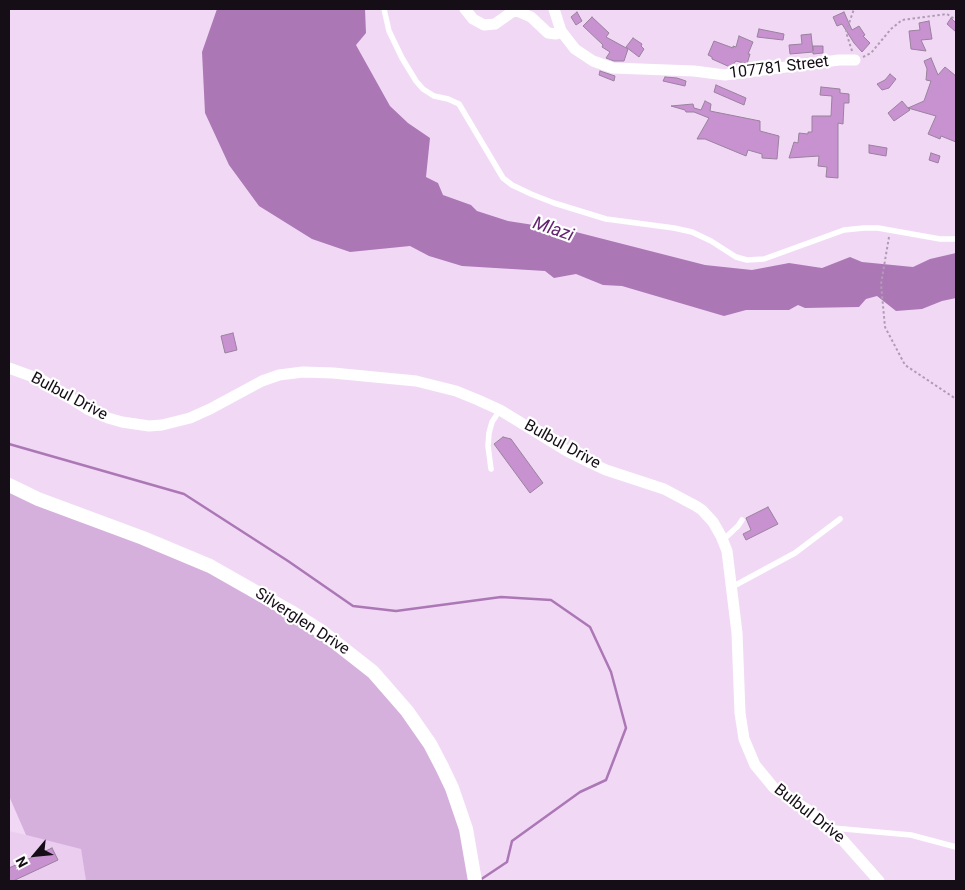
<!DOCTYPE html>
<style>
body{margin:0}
#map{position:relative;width:965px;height:890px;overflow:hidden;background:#f1d9f6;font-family:Roboto,sans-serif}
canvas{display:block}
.frame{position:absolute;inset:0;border:10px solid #160e17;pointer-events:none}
.north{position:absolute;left:10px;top:830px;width:50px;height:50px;-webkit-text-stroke:4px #fff;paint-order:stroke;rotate:242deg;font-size:14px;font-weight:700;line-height:20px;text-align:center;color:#160e17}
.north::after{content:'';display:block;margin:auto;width:18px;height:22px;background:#160e17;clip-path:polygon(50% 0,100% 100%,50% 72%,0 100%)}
</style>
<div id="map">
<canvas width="965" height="890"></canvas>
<div class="frame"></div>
<div class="north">N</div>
</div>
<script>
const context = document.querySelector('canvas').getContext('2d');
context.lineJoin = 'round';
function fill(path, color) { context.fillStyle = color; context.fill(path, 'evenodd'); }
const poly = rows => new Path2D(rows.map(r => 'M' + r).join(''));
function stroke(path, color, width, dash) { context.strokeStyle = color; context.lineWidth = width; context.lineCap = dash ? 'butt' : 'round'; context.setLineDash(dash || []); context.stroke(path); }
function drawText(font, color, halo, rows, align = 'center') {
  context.font = font + ' Roboto,sans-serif'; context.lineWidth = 4.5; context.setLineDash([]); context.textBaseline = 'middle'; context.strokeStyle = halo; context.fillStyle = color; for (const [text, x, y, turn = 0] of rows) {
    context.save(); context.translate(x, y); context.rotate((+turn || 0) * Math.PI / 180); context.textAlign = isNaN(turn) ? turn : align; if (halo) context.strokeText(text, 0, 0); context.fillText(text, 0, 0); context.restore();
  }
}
const built = poly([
 [9,831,81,848,86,881,9,881]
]);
const green = poly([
 [9,487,210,567,322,634,406,711,451,790,473,881,86,881,81,849,26,835,9,796]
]);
const water = poly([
 [217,9,365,9,366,33,356,45,390,106,408,123,430,138,426,177,438,183,443,195,471,205,477,211,508,221,572,231,705,265,752,270,789,263,822,268,850,257,862,262,913,267,930,259,956,253,956,298,942,301,922,309,896,311,877,296,866,299,859,307,805,308,798,305,789,310,746,310,724,316,622,286,603,285,576,274,554,278,545,271,462,266,429,256,410,246,350,252,312,239,259,206,229,165,205,113,202,52]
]);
const stream = poly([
 [9,444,184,494,288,561,353,606,396,611,501,597,551,600,590,627,611,672,626,728,606,780,580,792,512,841,507,862,480,880]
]);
const building = poly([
 [577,12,582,21,576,25,571,17,577,12],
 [844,12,852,30,859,26,865,35,863,36,870,43,862,52,854,43,842,24,837,26,833,17,844,12],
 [592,17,609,33,606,37,628,49,624,61,614,61,606,58,610,52,602,47,603,45,583,26,592,17],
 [951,18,956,23,956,32,947,24,951,18],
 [929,21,932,39,921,40,926,51,911,49,909,31,920,30,919,23,929,21],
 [759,29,784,34,783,40,757,37,759,29],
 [811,34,813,51,813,46,823,46,823,53,813,54,813,52,790,54,789,45,802,44,801,35,811,34],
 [739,36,753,42,748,54,750,54,747,64,736,61,732,66,730,67,712,59,712,57,708,55,714,41,733,48,733,46,736,47,739,36],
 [633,38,642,44,641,46,644,49,639,57,626,47,633,38],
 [931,58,938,75,945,67,956,76,956,142,941,136,940,139,928,134,936,116,908,108,910,110,894,121,888,113,902,101,908,108,924,101,931,81,926,80,927,69,924,61,931,58],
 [600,71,615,76,614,81,599,75,600,71],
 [890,74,896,79,889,88,882,90,877,84,885,80,890,74],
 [665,77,677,78,686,81,685,86,663,81,665,77],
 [716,85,746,98,744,105,714,92,716,85],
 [821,87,840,89,840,93,849,94,849,103,844,103,843,124,838,123,838,178,826,177,827,167,818,166,819,156,789,158,794,142,798,143,799,133,808,134,808,132,812,132,812,116,831,116,832,96,820,95,821,87],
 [705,101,711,104,710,111,760,121,760,131,779,136,777,159,762,158,762,154,748,150,746,156,705,139,697,139,709,118,694,112,686,112,685,110,671,106,693,104,694,108,701,110,705,101],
 [869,145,887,148,886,156,869,153,869,145],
 [931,153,940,156,938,163,929,160,931,153],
 [233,333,237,350,225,353,221,336,233,333],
 [503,437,511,439,543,483,530,493,494,444,503,437],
 [768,507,778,524,746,540,743,534,751,530,746,518,768,507],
 [52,848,58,860,13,881,9,881,9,868,52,848]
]);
const path = poly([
 [852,51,846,32,854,9],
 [863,57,871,53,891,29,902,20,947,14,956,20],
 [889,237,881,284,885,327,905,365,956,399]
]);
const service = poly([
 [384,9,389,31,402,58,416,81,423,89,434,96,448,99,459,104,503,178,512,185,531,194,554,203,606,219,674,228,692,232,711,241,736,257,747,260,764,259,844,230,864,228,878,228,940,239,956,239],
 [491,469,488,446,489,433,492,422,500,410],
 [723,540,738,526,742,520],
 [732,587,795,553,840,519],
 [833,828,911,835,956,847]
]);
const minor = poly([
 [465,9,473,19,484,25,495,24,512,12,517,11,531,17,548,33,556,34,561,31],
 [554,9,561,31,575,49,593,61,613,68,694,71,725,75,839,60,855,60],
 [9,368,42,380,89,410,108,418,122,422,149,426,162,425,190,418,210,409,262,381,279,375,303,372,333,373,416,381,456,391,478,400,500,410,567,451,591,463,606,470,664,489,696,506,702,510,713,522,721,536,727,551,737,633,740,713,744,739,755,765,774,788,808,810,840,837,879,881]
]);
const tertiary = poly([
 [9,485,38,499,143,538,210,566,291,612,322,632,373,672,407,711,430,744,442,767,452,788,466,829,475,881]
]);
const streetNames = [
 ["107781 Street",779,68,-7],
 ["Bulbul Drive",69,397,28],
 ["Bulbul Drive",562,445,29],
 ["Silverglen Drive",302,622,33],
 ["Bulbul Drive",809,814,38]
];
const waterNames = [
 ["Mlazi",553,230,19]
];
fill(built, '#ebcdf0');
fill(green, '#d6b0dc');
fill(water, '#ac77b5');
stroke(stream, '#ac77b5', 2.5);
fill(building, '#c892d1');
stroke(building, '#98829c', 1);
stroke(path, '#af9cb3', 2, [2.5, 2.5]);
stroke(service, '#fff', 5.5);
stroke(minor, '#fff', 11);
stroke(tertiary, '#fff', 14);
drawText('16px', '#160e17', '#fff', streetNames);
drawText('italic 18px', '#64236f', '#fff', waterNames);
</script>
